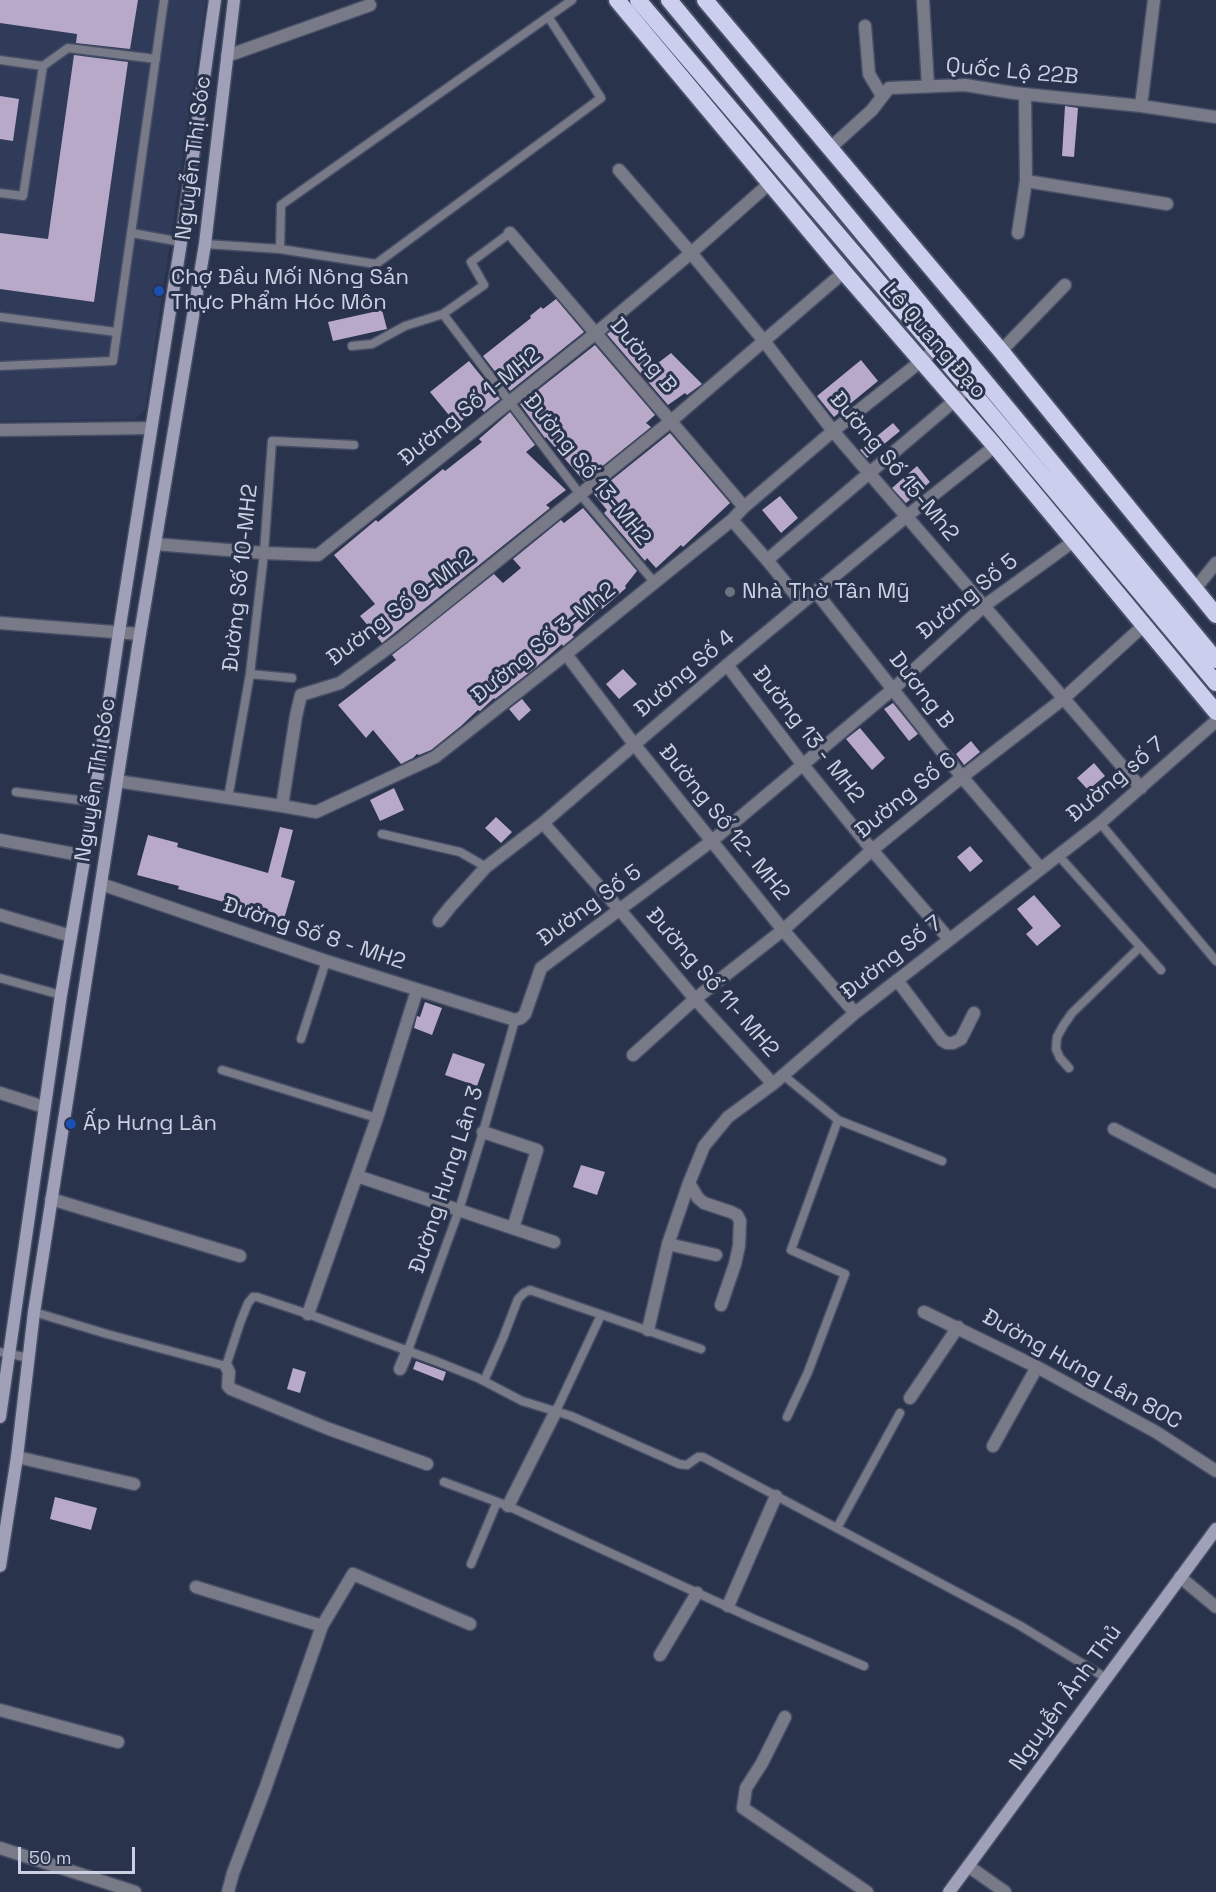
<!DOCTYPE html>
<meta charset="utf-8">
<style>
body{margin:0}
#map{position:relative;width:1216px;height:1892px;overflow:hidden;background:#2a334c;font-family:"Space Grotesk",sans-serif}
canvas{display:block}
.scale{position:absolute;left:18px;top:1847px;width:117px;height:27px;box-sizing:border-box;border:3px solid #cbd1e2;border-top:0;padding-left:8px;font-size:18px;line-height:21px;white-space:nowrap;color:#cbd1e2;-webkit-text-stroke:4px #2a334c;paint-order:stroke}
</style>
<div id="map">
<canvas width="1216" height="1892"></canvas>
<div class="scale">50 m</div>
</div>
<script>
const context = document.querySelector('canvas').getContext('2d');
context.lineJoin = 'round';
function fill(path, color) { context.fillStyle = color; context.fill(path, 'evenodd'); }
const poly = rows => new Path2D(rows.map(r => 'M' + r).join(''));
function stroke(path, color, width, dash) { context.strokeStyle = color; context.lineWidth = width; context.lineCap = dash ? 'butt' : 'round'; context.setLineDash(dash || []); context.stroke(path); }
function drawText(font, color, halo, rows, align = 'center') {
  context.font = font + ' "Space Grotesk",sans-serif'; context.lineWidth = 6; context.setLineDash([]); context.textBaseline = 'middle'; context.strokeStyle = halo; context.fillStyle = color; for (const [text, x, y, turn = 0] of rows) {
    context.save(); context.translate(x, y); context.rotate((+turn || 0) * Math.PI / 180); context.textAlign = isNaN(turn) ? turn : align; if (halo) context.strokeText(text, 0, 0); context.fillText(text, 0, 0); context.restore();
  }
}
const built = poly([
 [0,0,206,0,145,410,135,419,0,421]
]);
const building = poly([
 [0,0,138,0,130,49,76,43,77,34,0,23],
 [74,55,128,62,94,302,0,289,0,233,48,239],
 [0,96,19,99,13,141,0,139],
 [1065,106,1078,108,1074,157,1062,156],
 [556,299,584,332,510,391,483,356,531,318,530,316,541,307,543,309],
 [382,310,387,329,333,341,328,322],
 [614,329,650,365,651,363,654,366,671,353,702,384,687,395,685,393,668,405,607,334],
 [595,345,655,415,646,423,651,427,584,481,546,437,545,438,520,404],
 [861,360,878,381,834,417,817,396],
 [469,361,500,399,484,412,479,406,457,425,430,392],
 [510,412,535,445,526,452,566,490,546,505,550,508,382,643,360,616,375,604,334,555,376,520,378,522,443,469,445,471,482,442,479,439],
 [893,423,900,431,867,458,860,450],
 [670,433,730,503,683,547,681,545,656,568,647,558,645,561,604,513,607,510,594,494],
 [917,466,930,482,906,503,892,488],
 [780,496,798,518,781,533,762,510],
 [583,508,637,571,625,586,626,588,602,609,601,608,572,635,574,637,563,646,562,644,535,668,495,699,494,698,480,711,478,710,461,726,431,750,419,755,417,754,413,758,401,764,373,730,366,738,338,705,396,660,392,655,494,574,503,583,521,568,513,559,561,520,564,523],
 [623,669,637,684,619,699,606,684],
 [522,699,531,710,519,721,509,709],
 [893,703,918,734,909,741,884,709],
 [860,728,885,758,872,770,846,739],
 [971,741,980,752,964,765,956,754],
 [1094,763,1105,776,1088,790,1077,778],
 [394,788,404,810,380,821,370,800],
 [496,817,512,832,501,843,485,828],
 [280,827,293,830,281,877,295,881,284,919,178,889,179,886,137,875,148,835,178,843,177,847,268,873],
 [970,846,983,861,970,872,957,857],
 [1034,895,1061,926,1037,946,1026,934,1033,928,1017,909],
 [425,1002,442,1008,432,1035,414,1028,417,1016,420,1017],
 [453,1053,485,1064,477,1086,445,1075],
 [581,1165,605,1172,597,1195,573,1187],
 [416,1361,446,1372,443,1381,413,1369],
 [293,1368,306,1372,300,1393,287,1389],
 [55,1497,97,1508,91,1530,50,1519]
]);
const service = poly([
 [0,60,43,66,68,48,156,59],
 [0,193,23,196,43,66],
 [132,233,181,242],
 [205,244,280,249,281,205,572,0],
 [280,249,376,264,601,98,549,18],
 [443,314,484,285,471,262,510,233],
 [0,317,116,332],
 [352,346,372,344,405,326,443,314,579,493,654,582],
 [0,366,113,361,164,0],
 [250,674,292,678],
 [16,792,94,802],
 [228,798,250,674,264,553,272,441,354,445],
 [1100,823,1216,961],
 [382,834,460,852,486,867],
 [1058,855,1161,970],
 [0,978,61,995],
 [301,1039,326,961],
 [1069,1068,1060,1058,1056,1049,1057,1037,1063,1026,1072,1013,1140,947],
 [222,1070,377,1118],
 [783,1075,838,1120,942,1161],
 [34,1312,107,1334,226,1366,240,1323,248,1303,253,1297,257,1297,308,1314,438,1362,478,1378,522,1401,571,1416,679,1464,687,1465,698,1457,703,1457,1019,1625,1106,1678],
 [408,1350,459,1210,483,1132,515,1020],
 [0,1352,29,1358],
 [484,1381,503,1338,518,1299,524,1293,530,1290,701,1349],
 [556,1411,601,1315],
 [787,1417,808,1372,845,1274,791,1250,838,1120],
 [444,1482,508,1506,754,1619,864,1666],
 [837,1528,900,1413],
 [471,1564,497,1502]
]);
const minor = poly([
 [923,0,928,86],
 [865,26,869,74,882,96],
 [227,56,370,5],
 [1025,94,1026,181,1167,204],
 [1141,106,1154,0],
 [829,149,872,110,889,88,965,85,1014,93,1141,106,1216,117],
 [619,170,691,253,764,341,833,431,869,473,1141,788],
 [510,233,744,507],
 [1018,233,1026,181],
 [1001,351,1065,285],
 [0,430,151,428],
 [732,520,767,560,802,603],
 [155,544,264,553,318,555,596,333,691,253,770,183],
 [767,560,960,396],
 [1195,589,1216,563],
 [816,592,962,777,1041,869],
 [566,654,634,744,783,930,855,1013],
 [727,665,803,765,872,850,949,939],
 [117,781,282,806,316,812,435,757,566,654,732,520,744,507,833,431,935,350],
 [282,806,296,716,301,695,340,683,402,638,671,421,844,272],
 [543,823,620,910,695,999,773,1084],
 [0,840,85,856],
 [101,884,326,961,515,1020,521,1018,525,1014,541,968,713,840,893,689,984,606,1074,541],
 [0,915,71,936],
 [439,921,450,907,486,867,543,823,727,665,907,516,995,446],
 [897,980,942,1040,947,1043,953,1043,961,1039,974,1013],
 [633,1055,695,999,783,930,872,850,962,777,1063,699,1143,626],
 [0,1093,44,1107],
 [1114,1129,1216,1182],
 [483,1132,537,1150,513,1228],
 [357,1176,554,1242],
 [689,1183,698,1198,704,1203,731,1212,737,1215,740,1221,739,1246,735,1264,721,1305],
 [51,1199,240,1256],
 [668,1244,716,1255],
 [924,1312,1037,1367,1156,1432,1216,1471],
 [308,1314,377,1118,417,990],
 [648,1330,668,1244,689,1183,704,1146,728,1117,773,1084,855,1013,1100,823,1216,721],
 [226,1366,229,1372,228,1386,231,1389,329,1429,427,1464],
 [400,1369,408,1350],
 [910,1398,958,1327],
 [993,1446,1037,1367],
 [17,1457,134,1484],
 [508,1506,556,1411],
 [1180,1577,1216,1607],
 [196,1587,322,1626,353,1574,470,1624],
 [728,1606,776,1496],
 [660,1655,697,1593],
 [0,1710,118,1742],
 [785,1717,762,1763,746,1788,743,1808,867,1892],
 [0,1848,135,1892],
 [968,1866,1005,1892],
 [228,1892,233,1873,265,1789,322,1626]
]);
const tertiary = poly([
 [0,623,140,634]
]);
const secondary = poly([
 [0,1417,61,995,94,802,119,632,181,242,215,0],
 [0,1566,17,1457,34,1312,140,634,205,244,234,0],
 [949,1892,1216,1529]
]);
const trunk = poly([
 [617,0,844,272,995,446,1216,712],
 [638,0,969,388,1216,683],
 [669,0,1216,660],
 [705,0,1001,351,1216,615]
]);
const markers = [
 [159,291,6,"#1a4fb4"],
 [730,592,6,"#6b7280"],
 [71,1124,6,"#1a4fb4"]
];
const streetNames = [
 ["Quốc Lộ 22B",1012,72,5],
 ["Nguyễn Thị Sóc",194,158,-83],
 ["Lê Quang Đạo",934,341,49],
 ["Dường B",643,356,50],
 ["Đường Số 1-MH2",470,407,-39],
 ["Đường Số 15-Mh2",894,467,50],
 ["Đường Số 13-MH2",587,470,51],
 ["Đường Số 10-MH2",241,578,-84],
 ["Đường Số 5",968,597,-39],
 ["Đường Số 9-Mh2",401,608,-37],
 ["Đường Số 3-Mh2",544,643,-39],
 ["Đường Số 4",685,674,-40],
 ["Dương B",921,691,52],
 ["Đường 13 - MH2",808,735,52],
 ["Nguyễn Thị Sóc",96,780,-81],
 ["Đường số 7",1116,780,-40],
 ["Đường Số 6",906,796,-39],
 ["Đường Số 12- MH2",724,823,51],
 ["Đường Số 5",590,906,-36],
 ["Đường Số 8 - MH2",314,934,18],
 ["Đường Số 7",892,958,-38],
 ["Đường Số 11- MH2",712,983,49],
 ["Đường Hưng Lân 3",447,1180,-72],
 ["Đường Hưng Lân 80C",1082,1370,29],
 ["Nguyễn Ảnh Thủ",1066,1698,-54]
];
const poiNames = [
 ["Chợ Đầu Mối Nông Sản",171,278],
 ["Thực Phẩm Hóc Môn",171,303],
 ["Nhà Thờ Tân Mỹ",742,592],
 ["Ấp Hưng Lân",83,1124]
];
fill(built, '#303b5a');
fill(building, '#b8a9c9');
stroke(service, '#474f67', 11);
stroke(minor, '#474f67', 15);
stroke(tertiary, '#474f67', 15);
stroke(secondary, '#474f67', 15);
stroke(trunk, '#474f67', 20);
stroke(service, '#797a88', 8);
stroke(minor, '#797a88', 12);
stroke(tertiary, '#797a88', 12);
stroke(secondary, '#a0a1b8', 12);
stroke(trunk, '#ccceed', 16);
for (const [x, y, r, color] of markers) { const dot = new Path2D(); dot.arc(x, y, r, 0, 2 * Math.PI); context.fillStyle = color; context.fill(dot); stroke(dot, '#2a334c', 2); }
drawText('22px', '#cbd1e2', '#2a334c', streetNames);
drawText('22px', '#cbd1e2', '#2a334c', poiNames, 'left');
</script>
